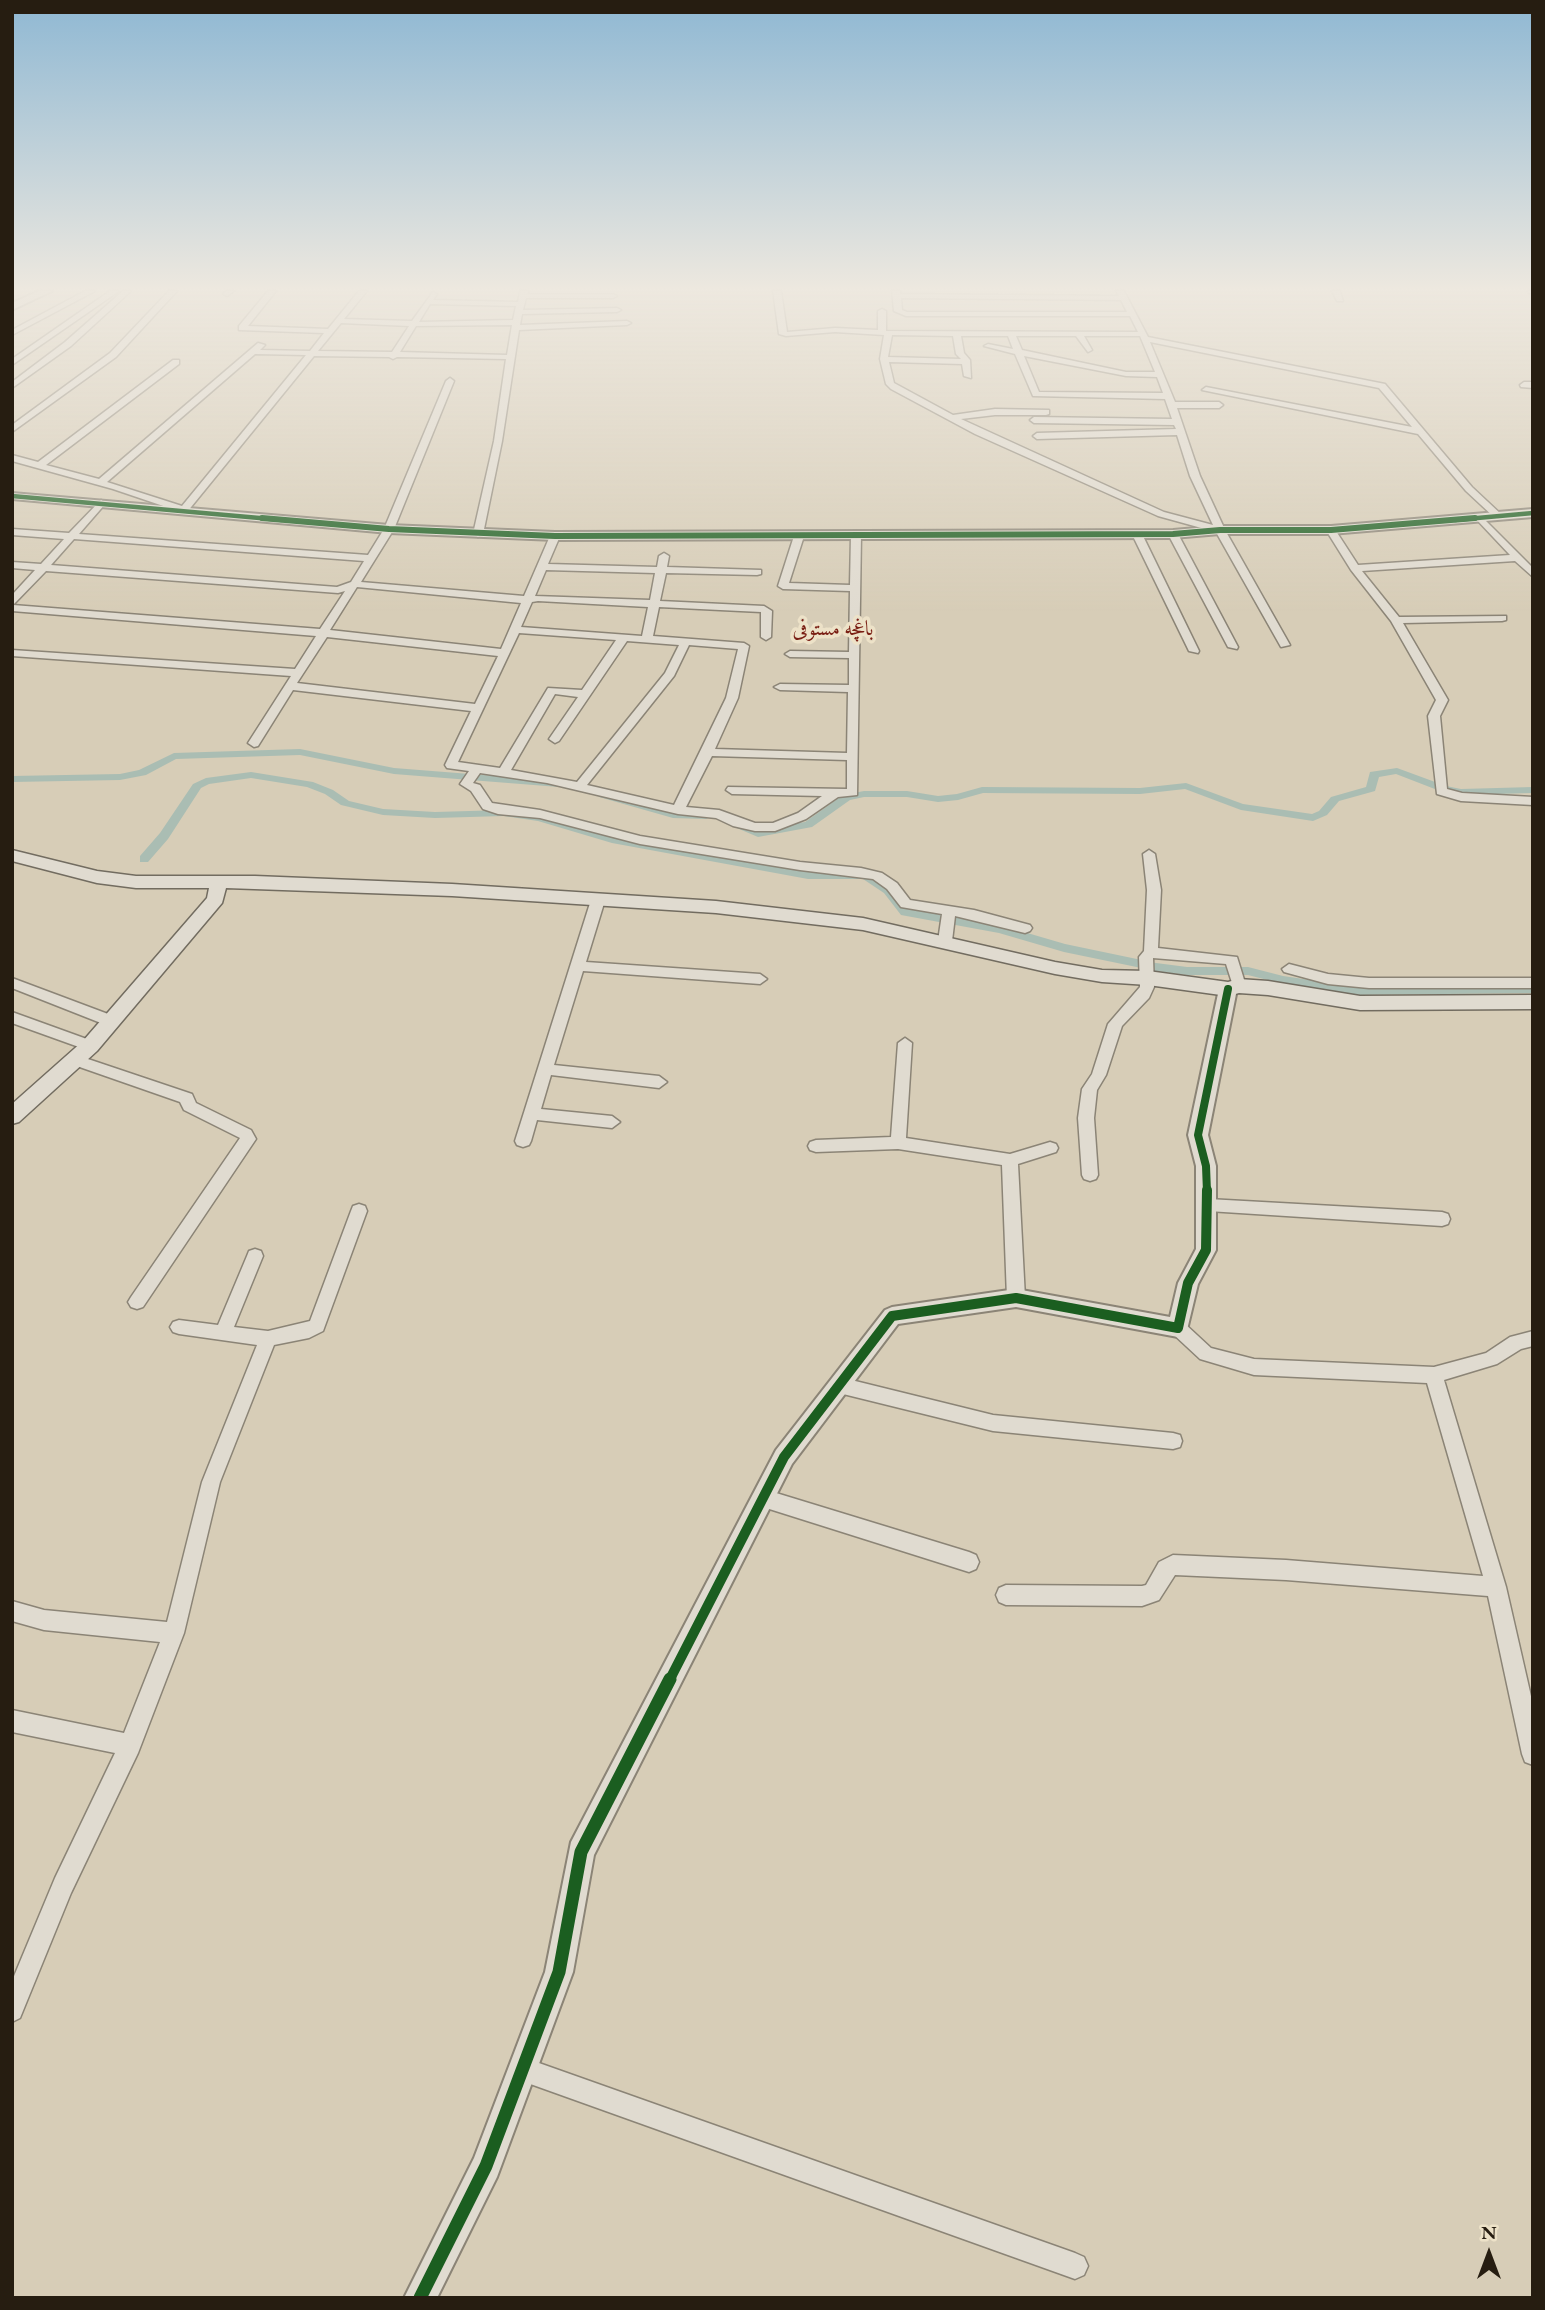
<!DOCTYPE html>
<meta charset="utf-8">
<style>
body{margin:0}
#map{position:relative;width:1545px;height:2310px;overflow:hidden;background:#d7cdb7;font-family:"EB Garamond",serif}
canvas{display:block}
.frame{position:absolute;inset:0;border:14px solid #261d11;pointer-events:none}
.north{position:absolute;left:1454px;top:2219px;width:70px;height:70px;-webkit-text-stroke:5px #ede2c8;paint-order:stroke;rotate:0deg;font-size:19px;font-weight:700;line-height:28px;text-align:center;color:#261d11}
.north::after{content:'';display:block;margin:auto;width:24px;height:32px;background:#261d11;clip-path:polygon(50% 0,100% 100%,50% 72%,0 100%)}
</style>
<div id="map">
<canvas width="1545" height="2310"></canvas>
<div class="frame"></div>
<div class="north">N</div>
</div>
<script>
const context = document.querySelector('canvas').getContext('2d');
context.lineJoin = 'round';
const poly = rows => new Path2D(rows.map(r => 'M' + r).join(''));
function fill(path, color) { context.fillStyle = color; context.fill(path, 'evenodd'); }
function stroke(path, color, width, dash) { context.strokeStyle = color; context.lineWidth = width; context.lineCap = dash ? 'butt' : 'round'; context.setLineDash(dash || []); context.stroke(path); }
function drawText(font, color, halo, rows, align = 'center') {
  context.font = font + ' "EB Garamond",Amiri,serif'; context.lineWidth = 7; context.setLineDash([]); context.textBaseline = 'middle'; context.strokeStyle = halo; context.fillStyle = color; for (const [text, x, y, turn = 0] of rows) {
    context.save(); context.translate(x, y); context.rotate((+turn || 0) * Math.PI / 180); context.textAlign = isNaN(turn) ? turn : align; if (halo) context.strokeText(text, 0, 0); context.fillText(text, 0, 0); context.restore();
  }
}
const canal = poly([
 [300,749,394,768,559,781,564,784,559,787,394,774,300,755,176,759,146,775,120,780,12,782,12,776,120,774,139,770,174,753,300,749],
 [1397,768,1446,786,1461,789,1533,787,1533,793,1461,795,1440,791,1396,774,1379,777,1375,791,1339,801,1327,815,1313,821,1241,810,1185,789,1140,794,983,793,958,800,938,802,907,797,864,797,850,800,812,827,758,837,725,823,731,820,759,829,805,822,843,795,864,791,907,791,938,796,957,794,982,787,1140,788,1186,783,1243,804,1312,814,1319,811,1331,797,1366,787,1370,772,1397,768],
 [251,772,313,782,333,790,349,801,383,809,435,812,504,810,539,815,613,836,808,871,864,871,878,876,892,887,909,909,1000,925,1065,944,1156,963,1187,967,1248,967,1283,976,1359,987,1533,985,1533,993,1359,995,1283,984,1248,975,1187,975,1156,971,1064,952,999,933,901,915,884,893,863,879,808,879,612,843,538,821,504,816,435,818,383,815,341,805,325,794,307,787,251,778,209,784,201,788,168,839,148,862,140,862,140,856,160,833,193,784,206,778,251,772],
 [603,792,673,812,706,813,712,816,706,819,673,818,599,797,598,795,603,792]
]);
const minor = poly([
 [85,291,95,291,12,335,12,330,85,291],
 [110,291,119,291,12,365,12,359,110,291],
 [123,291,131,291,71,346,12,388,12,382,65,342,123,291],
 [169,291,177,291,116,357,12,432,12,425,110,353,169,291],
 [226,291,234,291,227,296,223,294,226,291],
 [268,291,276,291,248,326,328,329,359,291,367,291,344,319,412,321,433,292,437,294,433,300,518,302,520,291,528,291,527,294,613,294,617,296,613,298,526,298,523,310,617,308,621,310,617,312,522,314,520,325,627,321,631,323,627,325,519,330,502,441,483,534,478,537,473,534,494,441,506,359,397,357,393,359,389,357,314,356,187,512,184,513,113,489,12,461,12,455,38,462,173,360,179,360,179,364,46,465,99,479,258,343,265,345,260,350,310,351,324,333,239,330,239,326,268,291],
 [430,304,516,306,513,320,419,322,430,304],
 [341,323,409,326,392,352,318,351,341,323],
 [512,325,507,355,400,352,416,326,512,325],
 [255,354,306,355,182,506,107,482,255,354],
 [773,291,781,291,787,332,835,328,878,330,878,311,882,309,886,311,886,331,1138,332,1130,316,906,316,894,311,892,291,900,291,900,294,1119,296,1116,291,1124,291,1148,337,1385,384,1472,487,1503,516,1495,518,1466,491,1418,434,1202,390,1206,387,1412,427,1379,388,1150,342,1175,402,1219,402,1223,405,1219,408,1177,408,1200,476,1225,530,1290,645,1281,647,1216,532,1158,516,975,434,891,389,886,384,880,359,884,335,835,332,786,336,779,334,773,291],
 [901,298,1121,300,1127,312,907,312,902,310,901,298],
 [892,335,953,336,956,354,961,359,888,357,892,335],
 [961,336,1008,336,1013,349,988,344,984,346,1015,354,1033,396,1165,399,1172,419,1034,417,1030,420,1034,423,1174,425,1176,429,1037,433,1033,436,1037,439,1177,435,1190,476,1213,525,1164,512,961,419,995,415,1046,415,1049,414,1049,410,995,409,953,415,894,383,889,362,962,364,964,376,971,378,970,360,964,353,961,336],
 [1016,336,1076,336,1088,352,1092,350,1084,336,1140,336,1155,372,1126,372,1022,350,1016,336],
 [1024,356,1126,376,1157,377,1163,393,1039,392,1024,356],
 [1332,291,1340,291,1343,301,1337,301,1332,291],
 [1528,291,1533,291,1533,293,1529,293,1528,291],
 [450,378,454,381,394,529,361,582,524,596,550,536,555,533,560,536,548,564,657,567,659,556,664,553,669,556,667,567,761,570,761,574,757,575,666,573,660,601,764,606,772,611,771,637,766,640,761,637,761,612,659,607,653,636,744,643,749,646,738,698,715,749,847,753,848,692,780,690,774,687,780,684,849,685,849,658,790,657,785,654,790,651,849,652,850,591,783,589,778,586,794,536,799,533,804,536,789,583,850,585,851,535,856,532,861,535,857,795,838,797,806,819,775,831,755,831,733,826,716,818,678,814,547,783,480,773,473,783,480,785,492,803,540,810,640,836,800,862,861,868,882,873,897,883,910,900,974,910,1030,925,1032,928,1030,931,1025,933,955,916,952,941,945,946,938,941,942,914,901,907,887,889,873,879,800,870,640,844,540,818,498,814,483,809,471,791,460,784,469,771,447,768,445,765,471,711,293,690,258,746,254,747,248,743,291,676,12,656,12,650,295,669,316,636,12,611,12,595,35,570,12,568,12,562,41,564,64,539,12,535,12,529,69,533,101,500,106,503,79,534,368,555,384,529,446,381,450,378],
 [74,539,364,561,351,582,337,587,51,565,74,539],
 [546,570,655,573,650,600,535,596,546,570],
 [46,571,338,593,345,591,320,629,13,605,46,571],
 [357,587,521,603,501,649,330,630,357,587],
 [538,601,648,607,642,636,521,627,532,602,538,601],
 [519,633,616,640,582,690,548,688,500,768,458,762,519,633],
 [327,637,498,656,475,704,297,683,327,637],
 [627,641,679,645,665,673,577,782,511,770,555,694,578,697,549,739,555,743,559,741,627,641],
 [689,645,738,649,726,698,674,805,587,785,674,676,689,645],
 [712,756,847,760,847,789,728,787,726,790,732,794,822,796,798,813,773,823,755,823,719,810,686,807,712,756],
 [1524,382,1533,382,1533,388,1521,387,1520,385,1524,382],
 [1480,515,1533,568,1533,577,1515,561,1362,571,1399,617,1506,616,1506,620,1502,621,1403,623,1448,700,1440,716,1447,789,1462,793,1533,797,1533,805,1461,801,1437,794,1428,716,1436,700,1391,621,1351,570,1326,530,1334,528,1358,565,1510,555,1477,520,1477,516,1480,515],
 [1173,531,1178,534,1238,647,1237,649,1228,647,1168,534,1173,531],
 [1134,532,1142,534,1199,651,1198,653,1189,651,1132,534,1134,532],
 [1149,850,1155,854,1161,890,1158,948,1237,957,1246,986,1244,989,1234,989,1226,964,1153,958,1154,987,1149,998,1122,1026,1106,1075,1097,1090,1094,1118,1098,1175,1096,1179,1090,1181,1084,1179,1082,1175,1078,1118,1082,1089,1092,1074,1108,1024,1140,987,1139,957,1144,951,1147,890,1143,854,1149,850],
 [598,896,605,900,586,962,760,974,767,979,760,984,583,971,554,1065,659,1076,667,1082,659,1088,551,1075,541,1109,612,1116,620,1122,612,1128,537,1120,531,1141,529,1145,523,1147,517,1145,515,1141,591,900,598,896],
 [1289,964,1328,974,1369,978,1533,978,1533,988,1369,988,1328,984,1284,972,1282,969,1289,964],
 [12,978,116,1017,118,1021,111,1026,106,1025,12,988,12,978],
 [12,1012,95,1042,97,1046,90,1051,12,1023,12,1012],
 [905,1038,912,1043,906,1138,1010,1154,1050,1142,1056,1144,1058,1148,1056,1152,1018,1164,1025,1298,1022,1303,1016,1305,1010,1303,1007,1298,1002,1165,898,1149,816,1152,810,1150,808,1146,810,1142,816,1140,891,1137,898,1043,905,1038],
 [76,1055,192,1094,196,1103,251,1130,256,1139,143,1307,137,1309,131,1307,128,1302,131,1297,240,1138,184,1110,180,1102,71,1064,69,1060,71,1056,76,1055],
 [1208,1199,1442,1212,1448,1214,1450,1219,1448,1224,1442,1226,1208,1211,1202,1210,1200,1205,1202,1200,1208,1199],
 [359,1204,365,1206,367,1211,323,1331,309,1338,274,1345,220,1482,184,1633,138,1753,71,1893,20,2018,12,2022,12,1981,55,1878,115,1753,12,1732,12,1710,124,1733,160,1642,44,1630,12,1621,12,1601,44,1610,167,1622,202,1482,257,1345,179,1334,173,1332,170,1327,173,1322,179,1320,218,1325,247,1256,249,1251,255,1249,261,1251,263,1256,234,1327,268,1331,310,1321,351,1211,353,1206,359,1204],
 [1178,1321,1184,1323,1211,1348,1254,1359,1434,1367,1486,1353,1510,1337,1533,1331,1533,1346,1521,1349,1497,1364,1444,1380,1506,1587,1533,1705,1533,1765,1525,1762,1522,1754,1488,1596,1286,1580,1175,1575,1159,1600,1142,1606,1006,1605,999,1602,996,1595,999,1588,1006,1585,1142,1586,1146,1585,1159,1562,1173,1555,1286,1560,1483,1576,1427,1383,1254,1375,1200,1359,1172,1333,1169,1328,1172,1323,1178,1321],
 [839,1377,993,1415,1173,1433,1180,1435,1182,1441,1180,1447,1173,1449,993,1431,839,1393,833,1391,830,1385,833,1379,839,1377],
 [763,1489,969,1552,976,1555,979,1562,976,1569,969,1572,763,1507,756,1504,753,1498,756,1492,763,1489],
 [522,2057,1075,2253,1084,2257,1088,2266,1084,2275,1075,2279,522,2081,513,2078,510,2069,513,2060,522,2057]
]);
const tertiary = poly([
 [39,291,52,291,12,310,12,303,39,291],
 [12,493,389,525,555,532,1173,530,1220,526,1331,526,1533,509,1533,517,1331,534,1220,534,1173,538,555,540,389,533,12,499,12,493],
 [1228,983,1237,989,1208,1135,1216,1166,1216,1250,1198,1284,1186,1334,1178,1337,1016,1307,898,1324,792,1464,594,1855,573,1972,497,2177,437,2298,404,2298,474,2158,545,1972,571,1842,776,1450,885,1310,892,1307,1016,1289,1170,1317,1178,1283,1196,1249,1196,1166,1188,1135,1219,989,1228,983]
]);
const secondary = poly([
 [12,850,97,871,136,876,255,876,452,884,716,901,863,918,1055,962,1102,970,1148,971,1228,982,1239,979,1268,981,1360,996,1533,995,1533,1009,1360,1010,1268,995,1239,993,1228,996,1148,985,1102,982,1055,974,863,930,716,913,452,896,226,888,222,903,97,1051,19,1122,12,1124,12,1104,83,1041,207,898,209,888,136,888,97,883,12,861,12,850]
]);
const cyclewayFar4 = poly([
 [12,496,282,520],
 [1455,520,1533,513]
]);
const cyclewayFar3 = poly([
 [262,518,389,529,555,536,1173,534,1220,530,1331,530,1475,518]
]);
const cyclewayFar2 = poly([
 [1207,1192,1206,1166,1198,1135,1228,989]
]);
const cyclewayFar1 = poly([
 [669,1681,784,1457,892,1316,1016,1298,1178,1328,1188,1283,1206,1250,1207,1190]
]);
const cycleway = poly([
 [420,2298,486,2166,559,1972,581,1852,670,1679]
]);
const farNeighbourhoodnames = [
 ["باغچه مستوفی",833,629]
];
fill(canal, '#aabdb3');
stroke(minor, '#8b8476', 3);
stroke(tertiary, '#8b8476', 4);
stroke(secondary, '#726c60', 3);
fill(minor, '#e0dbd0');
fill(tertiary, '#e0dbd0');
fill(secondary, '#e0dbd0');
stroke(cyclewayFar4, '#1b5e20', 4.5);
stroke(cyclewayFar3, '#1b5e20', 6);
stroke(cyclewayFar2, '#1b5e20', 8);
stroke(cyclewayFar1, '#1b5e20', 10);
stroke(cycleway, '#1b5e20', 13);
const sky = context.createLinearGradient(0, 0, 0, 614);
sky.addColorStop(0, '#8fb8d3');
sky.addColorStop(0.47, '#ede8df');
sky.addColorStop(1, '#ede8df00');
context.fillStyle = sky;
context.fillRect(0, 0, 1545, 614);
drawText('21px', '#7a1f14', '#ede2c8', farNeighbourhoodnames);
</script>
